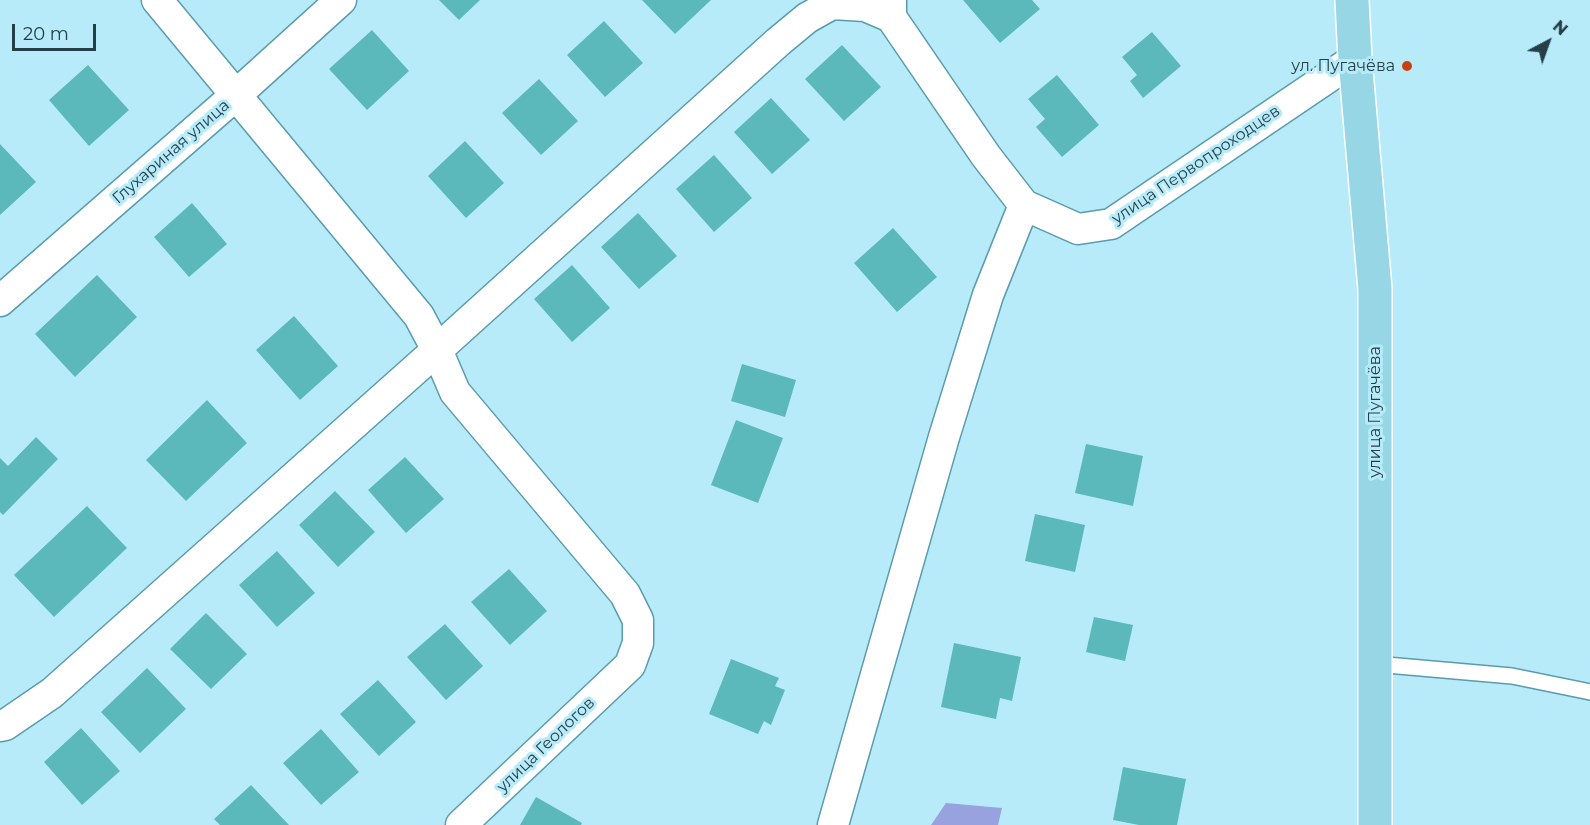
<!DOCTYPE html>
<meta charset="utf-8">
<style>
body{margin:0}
#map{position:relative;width:1590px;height:825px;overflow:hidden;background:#b7ebfa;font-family:Montserrat,sans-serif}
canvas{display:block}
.north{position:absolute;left:1518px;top:12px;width:60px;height:60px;-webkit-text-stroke:4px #b7ebfa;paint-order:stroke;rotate:41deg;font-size:16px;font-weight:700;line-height:24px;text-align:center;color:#243f47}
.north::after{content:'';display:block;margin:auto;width:21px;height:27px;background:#243f47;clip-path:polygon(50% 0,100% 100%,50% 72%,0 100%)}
.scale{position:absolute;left:12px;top:24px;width:84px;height:27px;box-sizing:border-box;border:3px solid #243f47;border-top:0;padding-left:8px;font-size:18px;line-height:21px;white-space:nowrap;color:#243f47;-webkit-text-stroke:4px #b7ebfa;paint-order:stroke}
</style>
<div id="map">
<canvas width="1590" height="825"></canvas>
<div class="north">N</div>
<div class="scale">20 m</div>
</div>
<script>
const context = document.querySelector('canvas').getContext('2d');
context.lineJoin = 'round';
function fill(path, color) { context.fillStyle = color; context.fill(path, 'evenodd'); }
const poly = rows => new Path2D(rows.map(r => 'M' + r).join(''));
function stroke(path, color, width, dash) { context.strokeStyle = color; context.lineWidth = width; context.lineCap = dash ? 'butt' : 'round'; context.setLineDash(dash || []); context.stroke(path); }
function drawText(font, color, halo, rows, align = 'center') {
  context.font = font + ' Montserrat,sans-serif'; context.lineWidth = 6; context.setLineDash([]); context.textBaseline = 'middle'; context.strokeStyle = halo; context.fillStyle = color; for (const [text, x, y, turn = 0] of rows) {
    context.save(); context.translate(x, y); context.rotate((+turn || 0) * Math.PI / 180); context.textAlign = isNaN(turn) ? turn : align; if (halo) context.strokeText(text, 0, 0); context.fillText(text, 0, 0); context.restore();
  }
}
const water = poly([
 [946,803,1002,808,998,825,931,825]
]);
const building = poly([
 [439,0,480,0,459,20],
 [642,0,711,0,675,34],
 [963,0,1032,0,1040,9,1000,43],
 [604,21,643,63,605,97,567,55],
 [372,30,409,71,367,110,329,69],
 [1152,32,1181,66,1143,98,1130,81,1137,75,1122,57],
 [842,45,881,87,844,121,805,79],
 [88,65,129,110,89,146,49,100],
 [1057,75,1099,125,1062,157,1036,127,1045,119,1028,99],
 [539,79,578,121,541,155,502,113],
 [771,98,810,140,772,174,734,132],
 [465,141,504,183,466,218,428,176],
 [0,144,36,182,0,215],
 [714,155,752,198,714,232,676,189],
 [192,203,227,244,189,277,154,237],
 [638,213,677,256,639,289,601,247],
 [893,228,937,277,897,312,854,263],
 [572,265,610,308,572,342,534,299],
 [97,275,137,317,75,377,35,334],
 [294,316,338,366,300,400,256,350],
 [742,364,796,380,785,417,731,401],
 [207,400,247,443,186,501,146,460],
 [736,420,783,438,758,503,711,485],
 [36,437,58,459,3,515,0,512,0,458,8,466],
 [1086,444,1143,456,1133,506,1075,493],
 [405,457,444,499,406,533,368,490],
 [335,491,375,532,338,567,299,525],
 [87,506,127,548,54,617,14,575],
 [1035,514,1085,525,1075,572,1025,561],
 [277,551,315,593,277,627,239,585],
 [509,569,547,611,510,645,471,602],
 [206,613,247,654,211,689,170,649],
 [1094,617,1133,625,1125,661,1086,652],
 [445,624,483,666,446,700,407,657],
 [954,643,1021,657,1012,701,1000,698,996,719,941,707],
 [731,659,779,678,775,686,785,690,771,725,764,721,758,734,709,714],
 [147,668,186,709,140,753,101,712],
 [378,680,416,722,379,756,340,714],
 [81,728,120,771,82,805,44,762],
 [321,729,359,772,321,805,283,763],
 [1123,767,1186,779,1177,825,1139,825,1113,820],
 [251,785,289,825,220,825,214,819],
 [536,797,582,823,581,825,520,825]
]);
const lane = poly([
 [1375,664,1512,676,1590,692]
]);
const street = poly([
 [157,0,419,316,437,350,455,392,625,594,638,620,638,643,630,665,461,825],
 [891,0,891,17,986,156,1024,205,1078,229,1111,224,1355,59],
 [0,301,236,95,341,0],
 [0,726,5,725,52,693,437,350,778,42,807,18,832,4,865,6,891,17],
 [833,825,944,437,988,295,1024,205]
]);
const primary = poly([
 [1352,0,1355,59,1375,289,1375,825]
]);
const markers = [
 [1407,66,6,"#c94113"]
];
const poiNames = [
 ["ул. Пугачёва",1395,66]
];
const streetNames = [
 ["Глухариная улица",171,152,-41],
 ["улица Первопроходцев",1196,165,-34],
 ["улица Пугачёва",1375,412,-90],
 ["улица Геологов",546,745,-44]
];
fill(water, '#98a2de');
fill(building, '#5cb9bb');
stroke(lane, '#5a9bad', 18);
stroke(street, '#5a9bad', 33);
stroke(primary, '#fff', 36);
stroke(lane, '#fff', 15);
stroke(street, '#fff', 30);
stroke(primary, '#97d6e5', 33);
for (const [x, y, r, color] of markers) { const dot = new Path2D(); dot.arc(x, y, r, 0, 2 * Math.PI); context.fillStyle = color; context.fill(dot); stroke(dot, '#b7ebfa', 2); }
drawText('16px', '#243f47', '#b7ebfa', poiNames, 'right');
drawText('16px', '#243f47', '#b7ebfa', streetNames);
</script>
